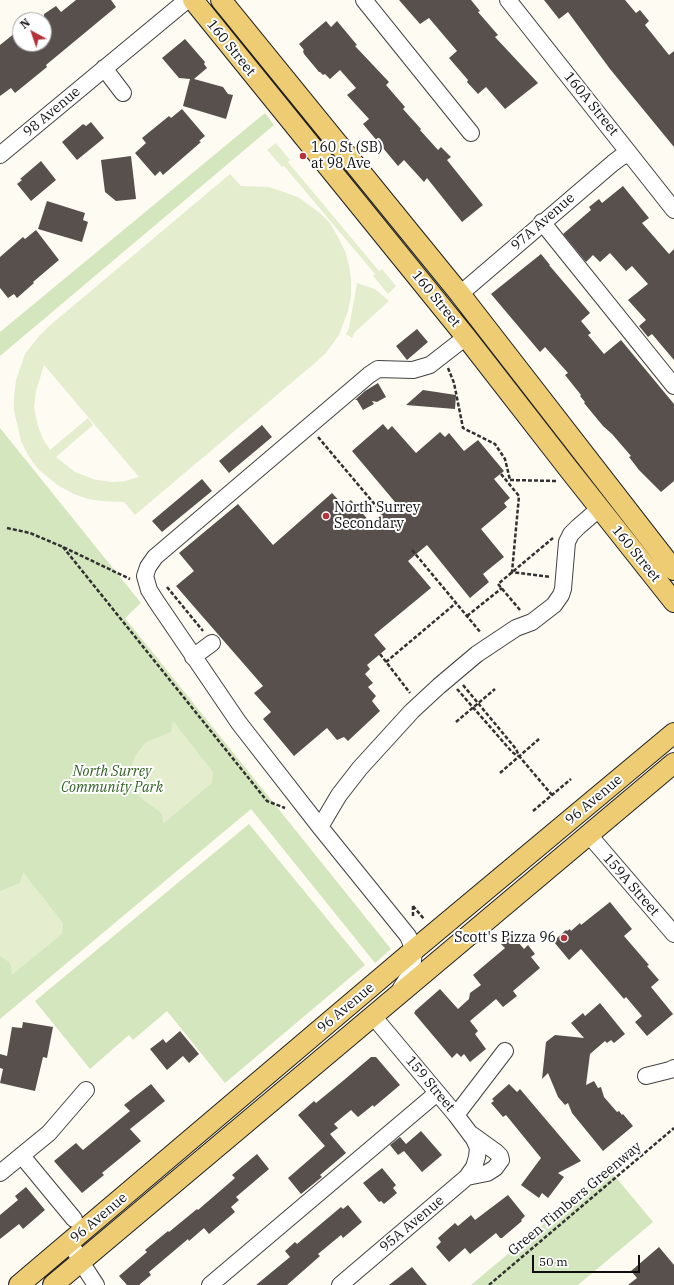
<!DOCTYPE html>
<style>
body{margin:0}
#map{position:relative;width:674px;height:1285px;overflow:hidden;background:#fefbf2;font-family:"IBM Plex Serif",serif}
canvas{display:block}
.north{position:absolute;left:12px;top:12px;width:40px;height:40px;box-sizing:border-box;background:#fff;border:1px solid #9f9f9f;border-radius:50%;rotate:320deg;font-size:11px;font-weight:700;line-height:16px;text-align:center;color:#0f0f0f}
.north::after{content:'';display:block;margin:auto;width:14px;height:18px;background:#b4323b;clip-path:polygon(50% 0,100% 100%,50% 72%,0 100%)}
.scale{position:absolute;left:532px;top:1255px;width:108px;height:18px;box-sizing:border-box;border:2px solid #0f0f0f;border-top:0;padding-left:5px;font-size:12px;line-height:14px;white-space:nowrap;color:#0f0f0f;-webkit-text-stroke:3px #fff;paint-order:stroke}
</style>
<div id="map">
<canvas width="674" height="1285"></canvas>
<div class="north">N</div>
<div class="scale">50 m</div>
</div>
<script>
const context = document.querySelector('canvas').getContext('2d');
context.lineJoin = 'round';
function fill(path, color) { context.fillStyle = color; context.fill(path, 'evenodd'); }
const poly = rows => new Path2D(rows.map(r => 'M' + r).join(''));
function stroke(path, color, width, dash) { context.strokeStyle = color; context.lineWidth = width; context.lineCap = dash ? 'butt' : 'round'; context.setLineDash(dash || []); context.stroke(path); }
function drawText(font, color, halo, rows, align = 'center') {
  context.font = font + ' "IBM Plex Serif",serif'; context.lineWidth = 4; context.setLineDash([]); context.textBaseline = 'middle'; context.strokeStyle = halo; context.fillStyle = color; for (const [text, x, y, turn = 0] of rows) {
    context.save(); context.translate(x, y); context.rotate((+turn || 0) * Math.PI / 180); context.textAlign = isNaN(turn) ? turn : align; if (halo) context.strokeText(text, 0, 0); context.fillText(text, 0, 0); context.restore();
  }
}
const green = poly([
 [265,113,274,125,0,356,0,332],
 [0,428,141,603,125,618,391,949,375,963,251,809,0,1019],
 [249,824,365,965,225,1083,167,1011,133,1040,129,1035,90,1069,35,1001],
 [609,1169,653,1222,578,1285,471,1285]
]);
const pitch = poly([
 [276,143,290,160,288,162,379,271,382,269,396,286,388,294,373,276,375,274,284,166,282,167,267,150],
 [230,174,241,186,269,187,298,197,320,213,330,223,339,239,345,251,349,265,351,279,351,296,348,311,339,335,326,353,316,362,135,515,124,502,101,501,88,499,74,494,59,486,39,470,29,457,21,441,14,411,14,397,16,380,25,354,39,336,48,327],
 [44,365,139,477,125,481,113,482,96,480,75,472,56,457,93,425,88,418,50,450,43,439,38,426,34,408,36,391],
 [357,283,375,289,389,301,355,332,352,338,346,334,349,328],
 [173,721,213,772,212,783,163,824,162,815,159,811,146,802,139,796,134,788,131,778,131,767,135,756,146,742,171,732],
 [23,872,63,923,62,934,12,975,11,966,9,962,0,956,0,891,20,883]
]);
const building = poly([
 [76,0,111,0,116,7,46,65,47,67,15,93,11,88,0,96,0,45,20,29,20,44,44,44,44,14,56,6,61,12],
 [399,0,471,0,480,11,478,12,498,35,495,37,538,83,505,109,486,87,478,94,467,82,468,80,449,58,457,51,429,18,420,24],
 [544,0,625,0,636,13,640,10,649,21,645,25,669,55,674,51,674,147,610,69,568,12,559,19],
 [326,21,331,27,337,21,357,45,355,46,389,82,386,85,405,107,403,109,421,129,420,130,438,150,441,147,451,157,447,160,483,205,462,222,427,178,424,182,404,160,398,166,363,124,369,119,347,95,356,88,340,70,330,79,325,74,323,75,320,72,319,72,304,54,303,51,304,50,299,44],
 [185,39,205,62,204,64,207,68,194,79,223,87,228,94,233,95,226,119,183,106,190,79,179,78,162,58],
 [182,109,205,136,199,141,201,142,163,175,160,171,155,176,135,153,146,143,142,138,169,116,171,118],
 [91,122,104,138,77,160,62,142,83,124,86,126],
 [131,156,136,199,116,201,105,192,101,160],
 [41,161,56,180,31,201,17,184,22,180,20,179],
 [623,186,649,218,642,223,669,254,674,249,674,360,652,334,648,337,639,326,646,320,628,300,648,284,632,266,626,271,610,253,600,262,593,255,586,262,563,234,591,210,589,207,599,199,602,203],
 [47,201,85,213,83,220,88,222,82,242,38,229],
 [36,230,59,260,33,282,34,283,17,298,14,294,8,298,0,288,0,257,23,237,25,239],
 [541,254,550,265,549,265,590,313,581,321,591,333,588,335,604,354,621,340,674,404,674,481,661,492,639,470,629,457,631,456,612,434,603,426,584,403,585,402,580,396,581,395,565,375,568,373,545,347,540,352,491,294],
 [417,329,428,342,407,360,396,346],
 [378,383,386,397,377,402,372,401,374,404,363,410,357,400,355,400,365,391],
 [423,390,456,395,455,409,406,405],
 [383,424,388,430,392,426,416,453,440,432,445,437,449,433,464,451,478,440,504,471,494,479,510,498,504,503,507,507,481,529,504,557,483,574,489,582,470,598,427,545,408,561,431,588,374,635,386,649,367,665,370,669,365,674,373,683,368,687,376,696,372,701,380,711,348,741,344,737,337,740,327,728,294,756,263,719,271,712,254,693,263,686,176,586,194,571,179,553,238,504,273,545,332,493,344,506,351,500,371,523,395,502,352,451],
 [262,425,272,437,229,473,219,461],
 [202,479,212,491,162,532,152,521],
 [610,902,632,929,624,936,649,965,647,966,659,980,651,987,673,1014,647,1036,635,1022,642,1016,626,997,624,999,581,949,569,960,554,942,556,940,556,939,566,930,567,931,570,929,571,931,580,923,581,925],
 [512,935,524,949,528,945,535,954,531,957,540,968,513,991,517,996,503,1007,496,999,470,1021,478,1031,475,1034,486,1049,470,1062,464,1054,461,1057,457,1053,452,1058,414,1013,415,1012,415,1011,440,989,458,1009,469,999,470,993,481,985,473,975,505,948,501,944],
 [600,1003,625,1034,614,1043,611,1040,607,1043,605,1041,590,1054,586,1085,594,1081,598,1088,601,1087,604,1097,617,1112,619,1111,622,1115,623,1114,633,1126,603,1151,572,1113,568,1103,565,1105,558,1097,548,1073,542,1079,546,1042,555,1035,584,1038,571,1023,583,1013,585,1016],
 [23,1022,53,1027,47,1058,43,1057,35,1091,0,1083,3,1069,0,1068,0,1054,7,1056,12,1027,22,1028],
 [180,1031,199,1054,189,1063,183,1056,167,1070,150,1049,163,1039,166,1043],
 [371,1057,376,1057,400,1085,374,1107,373,1105,358,1117,351,1110,334,1124,338,1128,330,1134,346,1153,320,1175,322,1177,301,1194,288,1178,325,1146,298,1115,314,1101,316,1103,344,1080],
 [151,1084,165,1101,130,1129,141,1141,102,1173,104,1175,82,1193,54,1161,76,1143,83,1150,130,1111,124,1105],
 [509,1084,517,1092,520,1089,581,1161,558,1173,564,1177,548,1198,542,1193,539,1198,521,1185,541,1158,506,1115,503,1117,491,1103,494,1101,492,1099],
 [421,1131,442,1155,422,1172,404,1151,398,1155,390,1145,400,1137,406,1144],
 [257,1154,269,1169,236,1197,239,1200,231,1207,235,1212,209,1234,204,1228,189,1241,188,1239,149,1272,151,1275,139,1285,127,1285,119,1276,147,1252,145,1250,168,1231,169,1232,197,1209,198,1210,235,1178,232,1175],
 [382,1168,396,1185,393,1188,397,1193,384,1204,381,1201,379,1202,363,1183],
 [26,1187,45,1210,23,1229,19,1224,0,1239,0,1215,18,1200,15,1196],
 [508,1195,525,1216,521,1220,522,1221,502,1238,500,1238,496,1233,470,1254,465,1248,449,1262,436,1247,441,1242,438,1238,455,1223,458,1226,471,1215,475,1220],
 [348,1205,362,1222,343,1238,341,1235,318,1254,320,1256,287,1285,256,1285,290,1257,285,1251,295,1242,297,1244,341,1207,343,1209],
 [659,1247,674,1265,674,1285,628,1285,637,1278,631,1271],
 [412,1267,427,1285,389,1285]
]);
const path = poly([
 [448,368,454,383,463,428,495,444,505,459,510,480],
 [318,437,382,513],
 [501,474,519,496,512,572,550,577],
 [510,480,557,481],
 [7,528,30,533,63,547,130,579],
 [63,547,267,801,285,808],
 [412,550,481,633],
 [167,587,203,631],
 [520,610,498,584,553,538],
 [467,616,502,588],
 [380,654,410,693],
 [386,662,456,603],
 [463,685,516,749,519,756,552,795],
 [457,689,512,752,518,756],
 [456,722,495,689],
 [500,773,539,739],
 [533,811,571,779],
 [413,906,413,917],
 [413,906,424,919],
 [489,1285,674,1128]
]);
const minor = poly([
 [364,0,471,133],
 [508,0,674,210],
 [104,68,123,93],
 [0,155,187,0],
 [542,222,674,386],
 [460,294,613,163,621,157,630,154],
 [193,657,212,643],
 [320,827,339,795,360,768,412,711,439,686,477,654,516,628,532,622,554,605,561,595,563,589,567,542,571,534,578,527,600,508],
 [589,835,674,934],
 [401,988,412,971,414,950,408,936,320,827,239,723,156,601,149,590,145,576,148,567,155,557,369,375,378,369,413,370,430,365,466,337],
 [646,1076,670,1070,674,1068],
 [456,1115,505,1051],
 [22,1156,74,1219],
 [0,1173,49,1133,86,1090],
 [467,1177,487,1173,495,1168,501,1160,500,1156,496,1152,471,1134],
 [70,1242,81,1262,96,1285],
 [210,1285,437,1093],
 [340,1285,467,1177,474,1167,477,1157,478,1148,474,1139,456,1115,373,1016]
]);
const major = poly([
 [193,0,466,337,571,472,674,602],
 [221,0,460,294,674,570],
 [19,1285,414,950,674,733],
 [53,1285,674,763]
]);
const markers = [
 [303,156,4,"#b4323b"],
 [326,516,4,"#b4323b"],
 [564,938,4,"#b4323b"]
];
const streetNames = [
 ["160 Street",231,48,51],
 ["160A Street",591,104,51],
 ["98 Avenue",52,112,-40],
 ["97A Avenue",543,222,-41],
 ["160 Street",436,299,51],
 ["160 Street",636,554,51],
 ["96 Avenue",594,800,-40],
 ["159A Street",631,885,49],
 ["96 Avenue",346,1008,-40],
 ["159 Street",430,1084,50],
 ["Green Timbers Greenway",575,1199,-40],
 ["96 Avenue",99,1218,-40],
 ["95A Avenue",412,1224,-40]
];
const poiNames = [
 ["160 St (SB)",311,148],
 ["at 98 Ave",311,164],
 ["North Surrey",334,508],
 ["Secondary",334,524],
 ["Scott's Pizza 96",556,938,"right"]
];
const parkNames = [
 ["North Surrey",112,772],
 ["Community Park",112,788]
];
fill(green, '#d4e6be');
fill(pitch, '#e4eecf');
fill(building, '#57504c');
stroke(minor, '#424242', 18);
stroke(major, '#202020', 22);
stroke(path, '#313131', 2.5, [4, 2]);
stroke(minor, '#fff', 16);
stroke(major, '#edcc73', 20);
for (const [x, y, r, color] of markers) { const dot = new Path2D(); dot.arc(x, y, r, 0, 2 * Math.PI); context.fillStyle = color; context.fill(dot); stroke(dot, '#fff', 1.5); }
drawText('14px', '#0f0f0f', '#fff', streetNames);
drawText('14px', '#0f0f0f', '#fff', poiNames, 'left');
drawText('italic 14px', '#326224', '#fff', parkNames);
</script>
